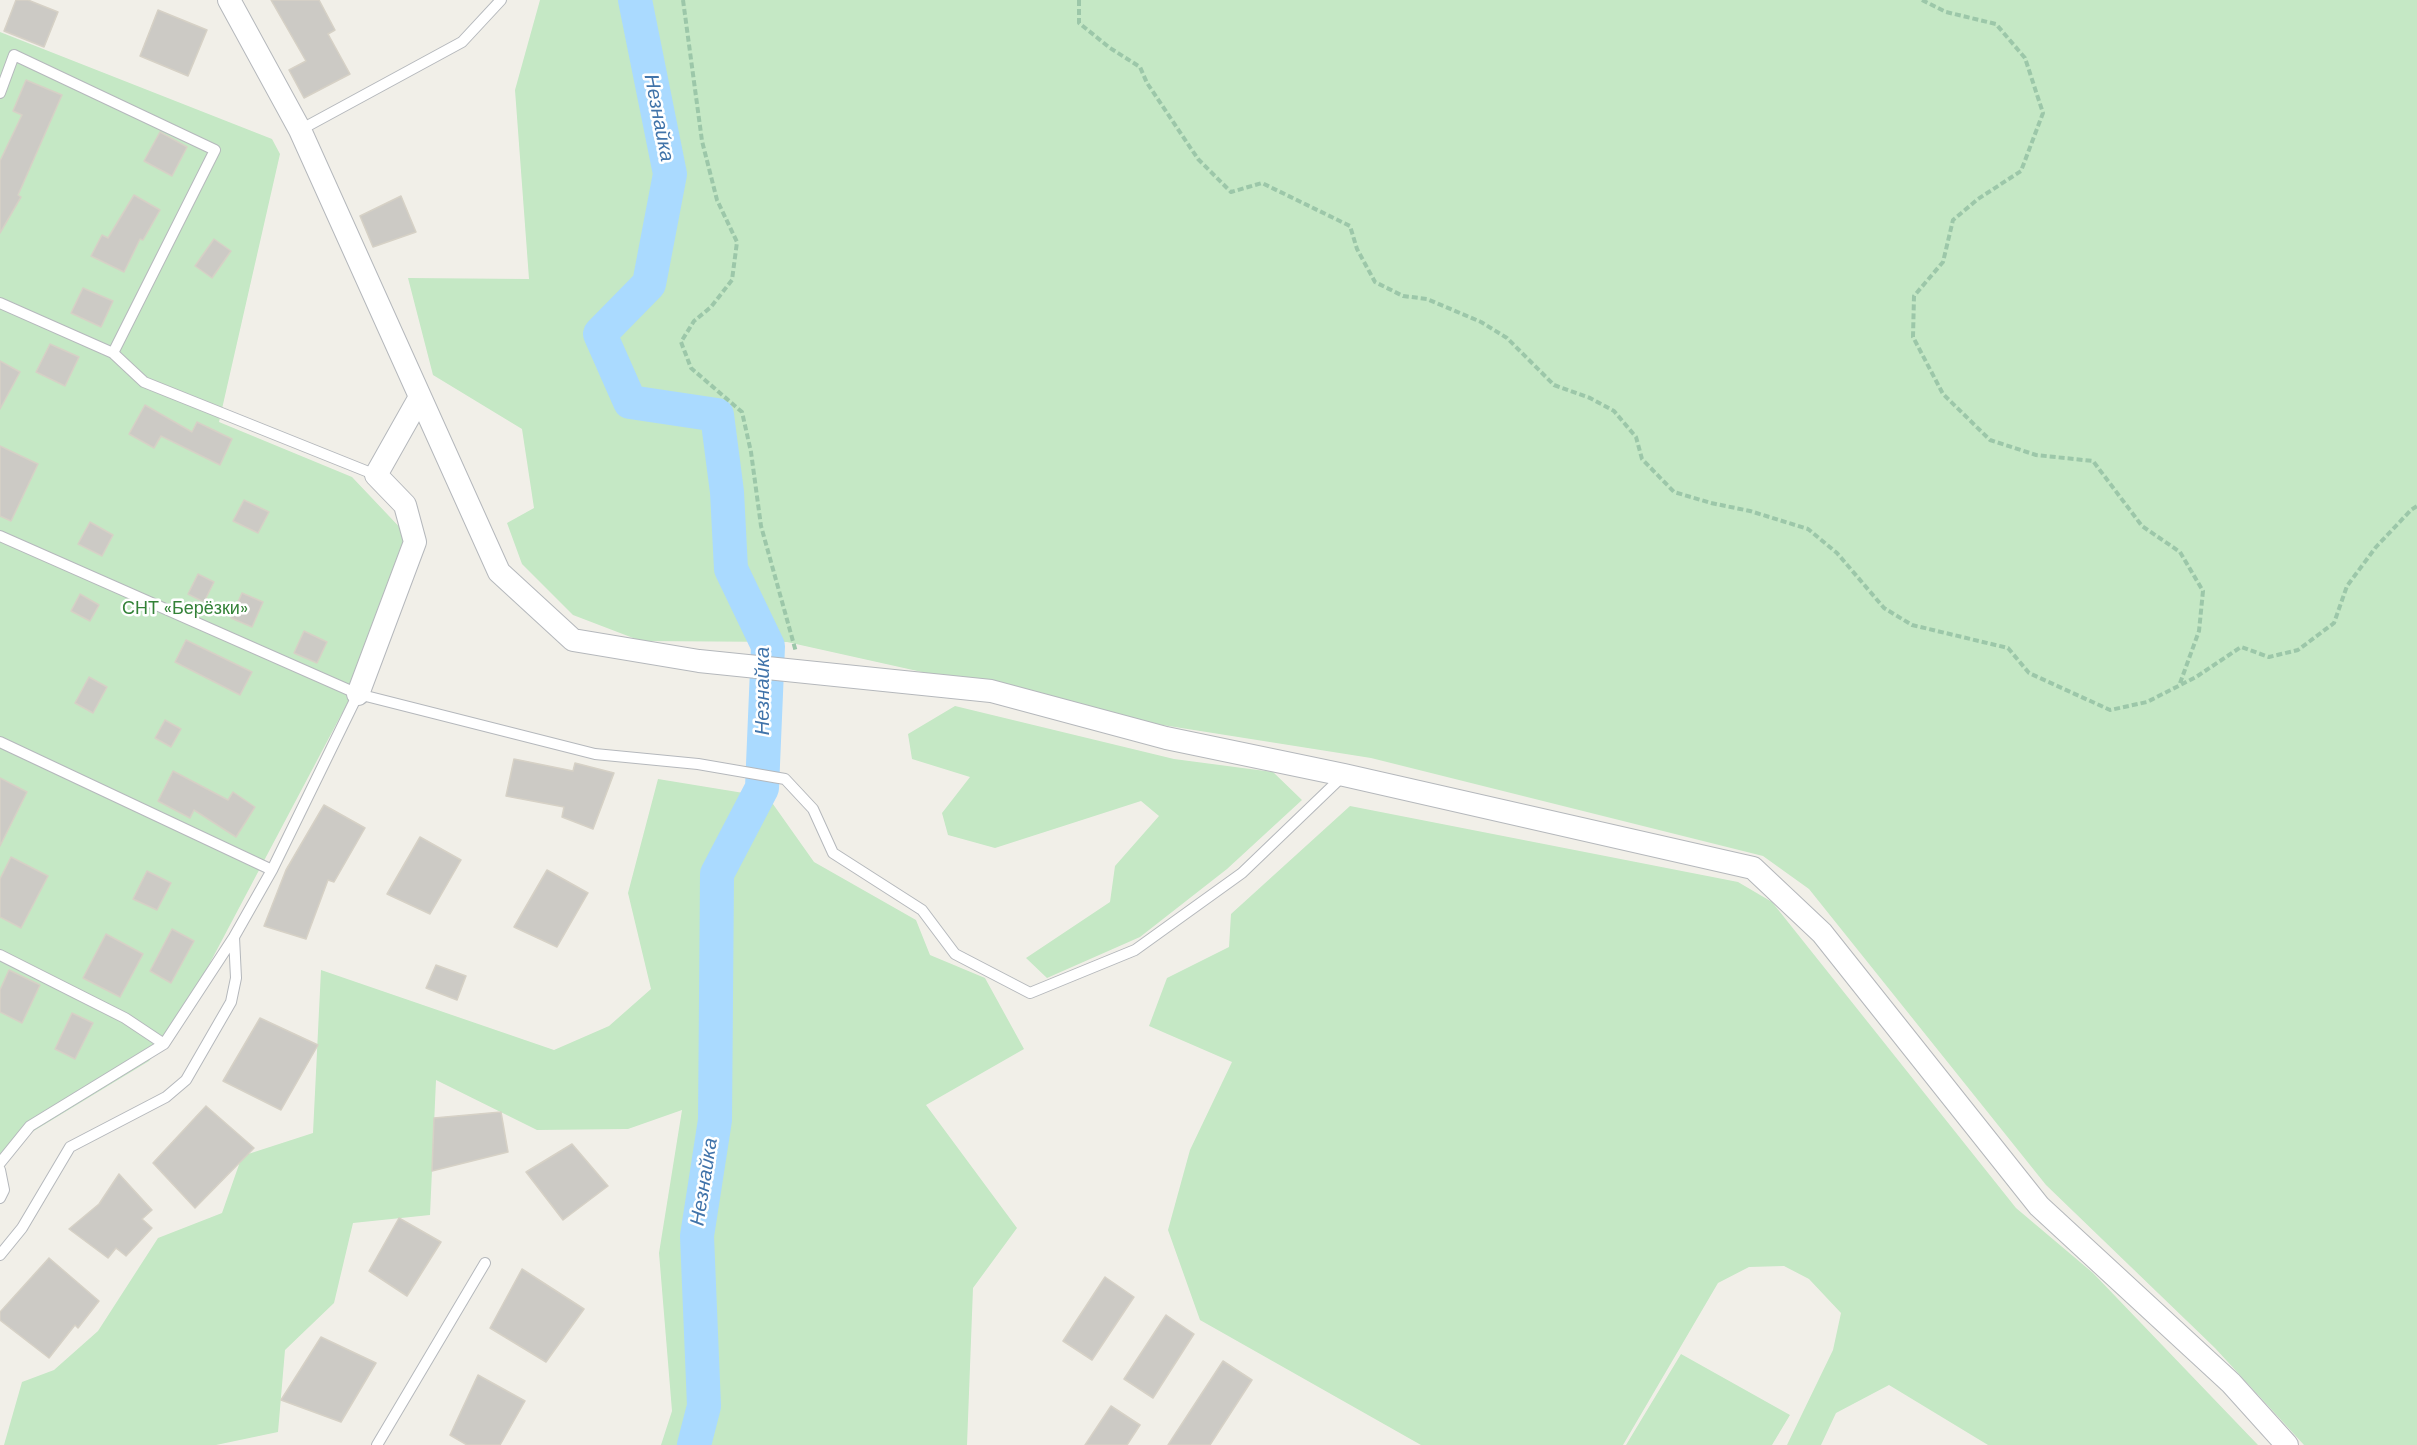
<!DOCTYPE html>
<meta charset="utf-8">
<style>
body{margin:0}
canvas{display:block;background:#f1efe8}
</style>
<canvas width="2417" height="1445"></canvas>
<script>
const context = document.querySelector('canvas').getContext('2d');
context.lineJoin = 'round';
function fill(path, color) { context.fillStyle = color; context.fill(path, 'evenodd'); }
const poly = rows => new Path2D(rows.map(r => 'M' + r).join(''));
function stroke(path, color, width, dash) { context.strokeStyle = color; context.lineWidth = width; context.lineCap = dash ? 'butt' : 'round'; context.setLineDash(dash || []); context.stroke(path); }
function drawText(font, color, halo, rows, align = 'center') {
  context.font = font + ' "DM Sans",sans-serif'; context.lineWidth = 5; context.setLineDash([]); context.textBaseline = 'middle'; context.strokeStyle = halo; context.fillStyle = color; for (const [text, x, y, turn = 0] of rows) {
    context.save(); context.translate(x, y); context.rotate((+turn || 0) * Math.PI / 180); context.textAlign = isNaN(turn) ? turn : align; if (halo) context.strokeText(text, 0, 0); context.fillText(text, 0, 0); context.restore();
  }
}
const green = poly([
 [540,0,2417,0,2417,1445,2304,1445,2215,1348,2046,1185,1809,889,1763,856,1371,758,1156,724,787,642,641,641,573,615,522,564,507,523,534,508,522,429,433,375,408,278,529,279,515,90],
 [0,32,272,139,280,154,219,422,352,477,406,534,349,700,175,1029,149,1061,14,1143,0,1173],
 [955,706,1174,759,1273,772,1302,800,1227,869,1140,937,1047,978,1026,958,1110,902,1115,866,1159,816,1141,801,995,848,948,835,942,813,970,777,912,759,908,734],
 [658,779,768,797,814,862,916,920,930,955,985,978,1024,1049,926,1105,1017,1228,973,1288,967,1445,661,1445,672,1411,659,1253,682,1110,628,1129,537,1130,436,1080,430,1215,353,1223,334,1303,285,1350,278,1432,216,1445,4,1445,22,1382,54,1370,98,1331,158,1238,222,1213,242,1156,313,1133,321,970,554,1050,609,1026,651,989,628,893],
 [1350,806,1738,882,1772,902,2016,1208,2093,1273,2258,1445,1988,1445,1889,1385,1836,1413,1821,1445,1787,1445,1833,1350,1841,1313,1809,1279,1784,1266,1749,1267,1718,1283,1623,1445,1421,1445,1200,1320,1168,1230,1190,1150,1232,1062,1149,1026,1167,978,1229,947,1231,914],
 [1681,1354,1790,1415,1772,1445,1626,1445]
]);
const river = poly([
 [635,0,670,174,649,284,600,334,630,402,717,415,727,492,731,569,768,646,762,788,717,874,715,1120,697,1236,704,1406,694,1445]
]);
const building = poly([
 [16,0,28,0,58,12,44,47,4,31,16,0],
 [271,0,319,0,335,30,328,34,350,74,304,98,289,70,306,61,271,0],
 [158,10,207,30,188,76,140,56,158,10],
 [26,80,62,95,18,195,21,197,0,233,0,161,22,115,13,111,26,80],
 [160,132,187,147,172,176,144,161,160,132],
 [134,195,160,210,143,240,140,239,124,272,91,256,102,235,108,238,134,195],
 [401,196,416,232,373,247,360,216,401,196],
 [214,239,231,251,212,278,195,266,214,239],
 [83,288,113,301,101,327,71,313,83,288],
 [50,344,79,357,65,386,36,372,50,344],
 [0,361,20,372,0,409,0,361],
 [145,405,192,432,197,422,232,439,220,465,161,436,154,448,129,434,145,405],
 [0,446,38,464,11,521,0,516,0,446],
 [244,500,269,512,258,533,233,521,244,500],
 [90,522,113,535,102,556,78,544,90,522],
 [198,574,214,582,204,602,188,594,198,574],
 [242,593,263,602,252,627,231,618,242,593],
 [80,594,99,605,90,621,71,611,80,594],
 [304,631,327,642,317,663,294,653,304,631],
 [186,640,252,672,240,695,175,662,186,640],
 [89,677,107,687,93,713,75,703,89,677],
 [165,720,181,729,171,747,155,738,165,720],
 [514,759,573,771,575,763,614,773,593,829,562,817,564,807,506,796,514,759],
 [173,771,228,800,233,792,255,807,236,837,194,810,190,818,158,801,173,771],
 [0,778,27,792,0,846,0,778],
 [324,805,365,828,334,882,328,880,306,939,264,926,286,870,324,805],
 [420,837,461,860,430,914,387,894,420,837],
 [11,857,48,876,21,928,0,917,0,879,11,857],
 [547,870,588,893,557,947,514,927,547,870],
 [147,871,171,883,157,910,133,899,147,871],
 [172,929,194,941,171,983,150,971,172,929],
 [106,934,143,954,120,997,83,978,106,934],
 [436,965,466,976,457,1000,426,988,436,965],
 [9,970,40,985,22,1023,0,1012,0,990,9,970],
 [72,1013,93,1023,75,1059,55,1049,72,1013],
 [260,1018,318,1045,281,1110,223,1081,260,1018],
 [206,1106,254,1148,195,1208,153,1163,206,1106],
 [501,1112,508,1152,432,1171,434,1118,501,1112],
 [572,1144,608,1186,563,1220,526,1172,572,1144],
 [119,1174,152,1210,142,1219,152,1228,126,1256,116,1248,108,1258,69,1229,99,1204,119,1174],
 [399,1218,441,1242,407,1296,369,1271,399,1218],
 [49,1258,99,1301,78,1328,75,1325,49,1358,0,1320,0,1312,49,1258],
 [522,1269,584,1309,546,1362,490,1328,522,1269],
 [1105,1277,1134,1297,1092,1360,1063,1341,1105,1277],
 [1166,1315,1194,1334,1153,1398,1124,1379,1166,1315],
 [321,1337,376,1363,341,1422,281,1400,321,1337],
 [1223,1361,1252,1380,1210,1445,1168,1445,1223,1361],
 [478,1375,525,1401,500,1445,467,1445,450,1435,478,1375],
 [1111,1406,1140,1425,1127,1445,1085,1445,1111,1406]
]);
const path = poly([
 [683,0,702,141,717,200,737,242,732,280,711,307,694,321,681,342,691,368,742,412,751,452,761,526,796,652],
 [1079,0,1079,23,1110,48,1140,67,1147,83,1198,159,1231,192,1262,183,1350,226,1357,249,1375,282,1403,296,1427,299,1481,322,1507,338,1554,385,1590,398,1614,411,1636,437,1642,459,1674,492,1711,503,1750,511,1808,529,1837,553,1884,608,1912,625,2008,648,2029,673,2110,710,2147,702,2196,677,2241,647,2269,657,2298,650,2334,623,2347,586,2376,547,2411,510,2417,506],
 [1922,0,1946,12,1996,24,2025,58,2043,113,2021,171,1978,199,1953,220,1943,262,1914,296,1913,337,1943,394,1990,440,2036,455,2093,461,2142,526,2180,552,2203,591,2199,631,2179,686]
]);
const lane = poly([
 [0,93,14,55,215,150,113,353],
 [300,130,462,42,501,0],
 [0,303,113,353,144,382,376,475],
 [0,536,358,694,595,754,698,764,785,779,813,809,833,853,922,910,955,954,1030,993,1135,950,1242,873,1344,775],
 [0,742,272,870],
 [0,955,125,1018,164,1044],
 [0,1163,30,1126,164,1044,234,937,272,870,358,694],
 [0,1170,4,1190,0,1198],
 [0,1255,22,1228,70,1147,166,1097,186,1080,231,1002,236,978,234,937],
 [377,1445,485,1263]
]);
const street = poly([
 [229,0,300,130,499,572,573,640,699,661,991,691,1166,738,1344,775,1753,868,1822,933,2039,1206,2231,1383,2287,1445],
 [358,694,415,542,405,505,376,475,420,397]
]);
const parkNames = [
 ["СНТ «Берёзки»",185,609]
];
const waterNames = [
 ["Незнайка",658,118,79],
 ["Незнайка",764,691,-90],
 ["Незнайка",705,1182,-81]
];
fill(green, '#c5e8c5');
stroke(river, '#aadaff', 34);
fill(building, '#cccac5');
stroke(building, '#d6d1c6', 1.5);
stroke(lane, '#b5b8bc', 12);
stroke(street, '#b5b8bc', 24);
stroke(path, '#9cc7a9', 4, [6, 3]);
stroke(lane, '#fff', 10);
stroke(street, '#fff', 22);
drawText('18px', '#348238', '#fff', parkNames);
drawText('italic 20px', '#4174aa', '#fff', waterNames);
</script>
